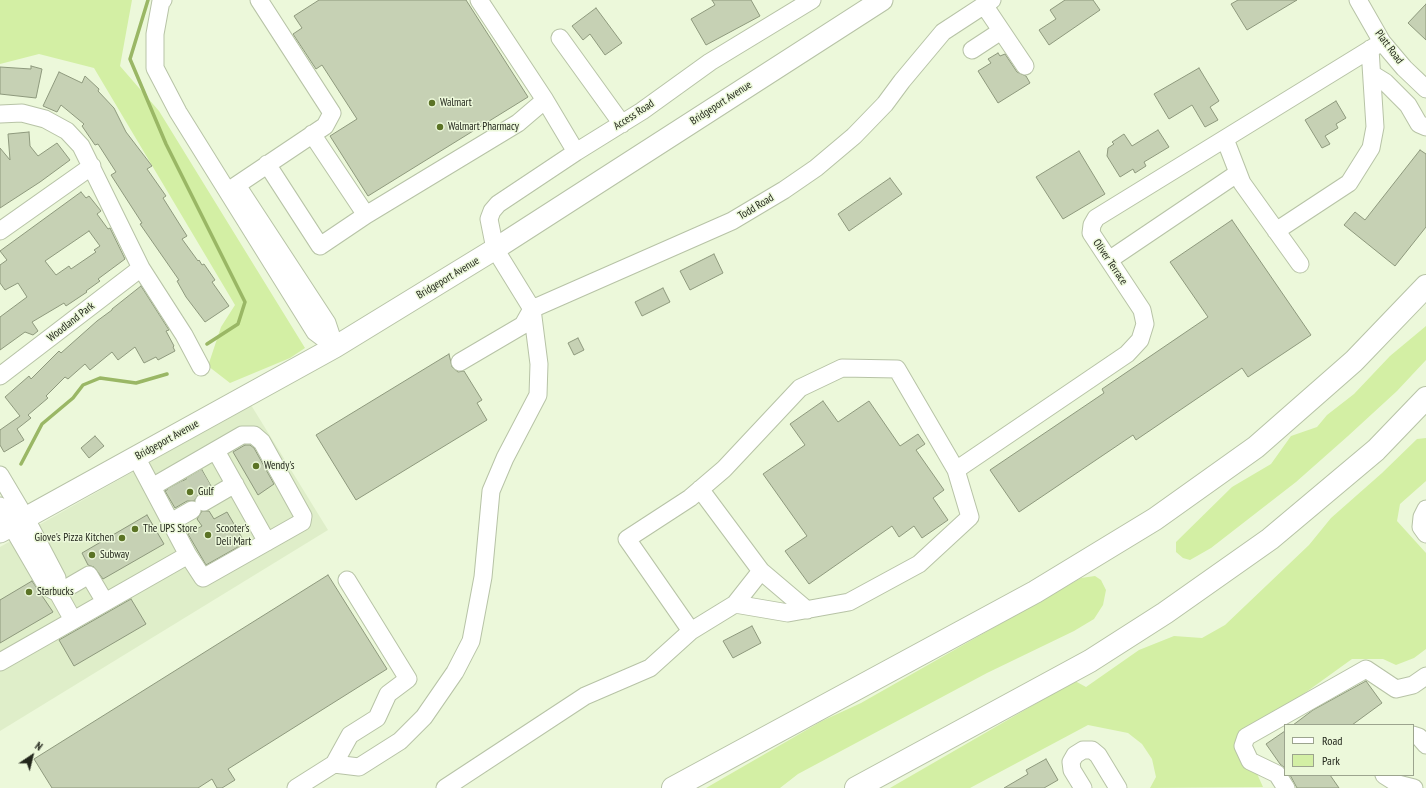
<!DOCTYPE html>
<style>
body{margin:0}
#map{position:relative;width:1426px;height:788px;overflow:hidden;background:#ecf8da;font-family:"PT Sans Narrow",sans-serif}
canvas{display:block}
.legend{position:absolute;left:1284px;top:724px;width:130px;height:52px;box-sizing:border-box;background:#ecf8da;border:1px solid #9ca48e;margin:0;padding:5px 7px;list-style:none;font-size:12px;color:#23271c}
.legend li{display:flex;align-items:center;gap:8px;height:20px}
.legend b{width:20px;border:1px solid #9ca48e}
.north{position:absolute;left:12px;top:736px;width:40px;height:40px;-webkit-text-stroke:3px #ecf8da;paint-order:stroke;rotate:35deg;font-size:11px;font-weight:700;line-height:16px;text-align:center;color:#23271c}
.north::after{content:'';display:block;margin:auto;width:14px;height:18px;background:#23271c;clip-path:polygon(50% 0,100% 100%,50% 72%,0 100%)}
</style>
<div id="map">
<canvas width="1426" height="788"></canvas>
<ul class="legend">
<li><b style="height:5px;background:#fff"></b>Road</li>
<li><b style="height:11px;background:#d3efa4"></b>Park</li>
</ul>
<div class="north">N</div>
</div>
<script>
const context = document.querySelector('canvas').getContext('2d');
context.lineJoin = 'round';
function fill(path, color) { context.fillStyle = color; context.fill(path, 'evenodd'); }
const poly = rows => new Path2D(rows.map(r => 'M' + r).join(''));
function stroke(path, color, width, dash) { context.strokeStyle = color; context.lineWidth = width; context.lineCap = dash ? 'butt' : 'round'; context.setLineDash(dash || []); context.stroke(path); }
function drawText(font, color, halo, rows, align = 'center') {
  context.font = font + ' "PT Sans Narrow",sans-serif'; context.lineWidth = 3; context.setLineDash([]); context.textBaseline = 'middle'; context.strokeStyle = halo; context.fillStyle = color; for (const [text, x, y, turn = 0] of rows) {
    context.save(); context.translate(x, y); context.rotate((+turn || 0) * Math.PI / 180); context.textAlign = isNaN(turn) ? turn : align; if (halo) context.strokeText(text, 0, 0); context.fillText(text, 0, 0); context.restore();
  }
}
const built = poly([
 [251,405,328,530,0,731,0,547]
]);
const green = poly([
 [0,0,132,0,120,66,159,111,305,348,290,358,230,383,208,366,221,327,235,305,94,68,39,54,0,64],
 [1426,326,1426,360,1397,391,1348,436,1296,482,1211,548,1190,560,1183,558,1176,552,1176,542,1232,487,1271,464,1291,436,1317,427,1327,415,1354,394,1390,356],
 [1426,438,1426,481,1400,504,1397,521,1426,553,1426,649,1414,658,1396,665,1383,659,1352,659,1248,734,1249,756,1263,787,1150,788,1156,777,1152,759,1142,744,1128,733,1088,725,970,788,890,788,1075,681,1086,687,1139,650,1174,636,1202,638,1225,625,1309,545,1331,518,1382,473,1417,439],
 [1095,576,1101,580,1106,590,1103,605,1094,619,1074,631,987,673,798,774,780,788,706,788,822,721,861,703,1081,578]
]);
const stream = poly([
 [148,0,130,59,166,144,245,302,238,324,207,344],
 [21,464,42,424,73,398,83,385,100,378,136,383,167,374]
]);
const building = poly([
 [319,0,466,0,528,97,368,196,330,136,357,119,322,65,316,69,293,34,302,28,294,16,319,0],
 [712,0,751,0,760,16,706,45,691,19,715,5,712,0],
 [1065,0,1093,0,1100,10,1049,45,1039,30,1056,19,1050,10,1065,0],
 [1238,0,1297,0,1247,30,1231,4,1238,0],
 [1426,4,1426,40,1408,23,1426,4],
 [596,8,622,43,605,55,590,34,583,40,572,26,596,8],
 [998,53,1000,56,1005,54,1017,72,1026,76,1030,83,998,103,978,71,991,63,988,59,998,53],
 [31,66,42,69,36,98,0,94,0,67,31,69,31,66],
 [1199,68,1219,101,1210,107,1218,120,1205,127,1192,105,1169,119,1154,94,1199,68],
 [59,72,82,83,85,76,99,89,98,91,114,108,126,132,152,166,147,169,166,196,163,198,187,236,182,239,198,261,199,260,202,265,204,264,215,280,212,282,229,306,205,322,186,297,177,281,179,280,140,224,142,223,111,175,116,172,98,144,95,145,82,126,84,124,61,105,57,112,43,106,59,72],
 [1336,101,1346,118,1336,124,1338,128,1325,136,1330,144,1322,148,1305,120,1336,101],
 [1158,130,1169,147,1144,162,1146,166,1135,173,1133,169,1120,177,1107,156,1108,148,1114,144,1112,142,1124,134,1132,146,1158,130],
 [29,132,30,146,38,156,57,143,70,160,40,182,0,208,0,148,10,160,8,134,29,132],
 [1420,150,1426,154,1426,227,1395,266,1344,225,1355,212,1365,220,1420,150],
 [1079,151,1105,194,1063,219,1036,177,1079,151],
 [890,178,902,194,849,231,838,214,890,178],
 [81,192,86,198,89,196,101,211,97,214,108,229,110,228,125,259,98,279,100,281,86,291,87,292,66,306,64,303,32,322,38,331,33,335,25,332,0,350,0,317,27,297,18,283,5,290,0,283,0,265,7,260,0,251,81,192],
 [89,231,100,246,94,250,96,252,71,269,69,266,56,275,45,261,89,231],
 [1232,220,1311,335,1248,377,1242,368,1136,440,1133,435,1019,512,990,470,1104,393,1102,389,1208,317,1170,262,1232,220],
 [714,254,723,273,690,290,680,271,714,254],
 [141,286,169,330,166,331,174,346,173,347,175,351,158,360,156,357,144,363,135,347,118,360,112,352,90,370,85,364,68,379,65,377,46,396,48,398,28,415,31,418,17,429,24,440,4,452,0,445,0,430,20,416,5,397,29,376,31,379,59,351,61,353,97,321,112,310,112,309,141,286],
 [663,288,670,302,642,316,635,302,663,288],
 [578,338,584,350,574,355,568,343,578,338],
 [449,354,452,367,458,372,464,371,482,400,477,403,487,420,356,500,316,435,449,354],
 [823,401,838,422,869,401,900,446,918,434,925,444,916,450,944,490,933,498,948,520,922,538,914,526,899,537,892,526,809,584,785,551,807,536,763,474,805,445,790,424,823,401],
 [95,436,104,446,89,458,81,448,95,436],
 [245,445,250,445,254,448,274,484,258,495,233,452,245,445],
 [202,470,211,486,199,494,194,501,187,501,175,508,165,491,202,470],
 [202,511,209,511,214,519,227,512,245,543,206,565,188,534,202,526,197,519,202,511],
 [147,515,164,544,103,579,94,567,88,565,82,553,147,515],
 [328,575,387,669,228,769,235,780,222,788,217,788,212,779,198,788,52,788,34,759,328,575],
 [32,581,53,612,0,643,0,600,32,581],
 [131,599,146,624,74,666,59,640,131,599],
 [752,626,761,643,733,658,723,641,752,626],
 [1366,681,1382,703,1352,725,1293,725,1313,710,1366,681],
 [1285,731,1285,768,1280,764,1266,744,1285,731],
 [1046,759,1058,780,1044,788,1004,788,1028,774,1026,770,1046,759],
 [1290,775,1330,775,1339,788,1297,788,1290,775]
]);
const minorTunnel = poly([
 [194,474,206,494],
 [175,485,186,506]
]);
const minor = poly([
 [163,0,161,1,155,34,155,68,178,112,315,332,335,347],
 [479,0,545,100,576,152],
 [812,0,710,62,642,111,576,152,498,204,492,211,489,219,495,249,532,309,732,221,784,190,816,168,854,136,885,104,902,81,943,32,992,0],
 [1358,0,1382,42,1404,68,1426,89],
 [984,5,1025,66],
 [560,38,622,124],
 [972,50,1001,31],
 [1372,74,1385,82,1408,105,1419,124,1426,127],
 [0,114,22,113,45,119,67,131,81,146,141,268,184,335,201,367],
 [312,134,366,215],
 [1225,139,1242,183,1300,264],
 [267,164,320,246,366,215,518,123,545,100],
 [238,187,327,323,335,347],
 [228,191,325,126,332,113,259,0],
 [0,231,92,166],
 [1276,231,1349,183,1371,148,1375,127,1370,49],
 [1109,260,1238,173],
 [460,362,523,325,532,309],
 [0,376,141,268],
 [216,451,267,542],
 [136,457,188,555,203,578,302,522,303,516,262,442,254,435,242,435,152,487],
 [956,470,1127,354,1140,340,1145,324,1142,310,1091,233,1092,225,1096,218,1382,42],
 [0,475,25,517,57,578,58,593,73,620],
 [700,489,761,571,735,604],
 [204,502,235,484],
 [0,506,47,587,58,593],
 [1426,509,1422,517,1421,527,1426,534],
 [171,522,192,510],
 [761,571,807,610],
 [58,593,89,575,105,602],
 [0,662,188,555],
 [1413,735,1419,737,1426,745],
 [334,764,350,735,377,718,388,694,408,679,347,580],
 [1384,775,1398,784,1414,788],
 [296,788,334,764,359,767,400,741,424,717,455,672,471,641,483,577,491,491,505,458,538,395,539,364,532,309],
 [445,788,585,696,650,668,691,631,735,604,788,613,849,602,919,564,970,517,956,470,897,369,842,368,800,388,724,469,690,498,627,539,691,631],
 [1083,788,1072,770,1071,762,1075,755,1083,750,1092,750,1098,755,1118,788],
 [1286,788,1277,774,1250,761,1243,746,1246,737,1366,669,1396,689,1413,685,1426,676]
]);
const major = poly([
 [0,532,335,347,495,249,882,0]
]);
const highway = poly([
 [673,788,1035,592,1155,519,1256,447,1354,361,1426,286],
 [856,788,1090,661,1165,613,1270,539,1376,450,1426,398]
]);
const markers = [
 [432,103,4,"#5b7325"],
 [440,127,4,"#5b7325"],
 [256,466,4,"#5b7325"],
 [190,492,4,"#5b7325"],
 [135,529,4,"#5b7325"],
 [208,535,4,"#5b7325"],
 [122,538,4,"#5b7325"],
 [92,555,4,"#5b7325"],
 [29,592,4,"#5b7325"]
];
const streetNames = [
 ["Platt Road",1389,47,53],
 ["Bridgeport Avenue",721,103,-33],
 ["Access Road",634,115,-33],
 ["Todd Road",756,207,-31],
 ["Oliver Terrace",1110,262,56],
 ["Bridgeport Avenue",448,278,-31],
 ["Woodland Park",71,322,-38],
 ["Bridgeport Avenue",167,440,-29]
];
const poiNames = [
 ["Walmart",440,103],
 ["Walmart Pharmacy",448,127],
 ["Wendy's",264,466],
 ["Gulf",198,492],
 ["The UPS Store",143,529],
 ["Scooter's",216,529],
 ["Deli Mart",216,542],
 ["Giove's Pizza Kitchen",114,538,"right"],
 ["Subway",100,555],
 ["Starbucks",37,592]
];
fill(built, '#dfeec9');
fill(green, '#d3efa4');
stroke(stream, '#9ab765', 3.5);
fill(building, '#c6d1b4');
stroke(building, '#8e997d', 1);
stroke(minorTunnel, '#c4ceb4', 17, [17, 8]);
stroke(minor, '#b7c3a6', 19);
stroke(major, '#b7c3a6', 23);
stroke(highway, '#b7c3a6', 24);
stroke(minor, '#fff', 17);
stroke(major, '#fff', 21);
stroke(highway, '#fff', 22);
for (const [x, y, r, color] of markers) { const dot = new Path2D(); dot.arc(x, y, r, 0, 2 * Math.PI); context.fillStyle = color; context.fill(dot); stroke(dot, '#ecf8da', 1.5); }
drawText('11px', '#23271c', '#ecf8da', streetNames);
drawText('11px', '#23271c', '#ecf8da', poiNames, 'left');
</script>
